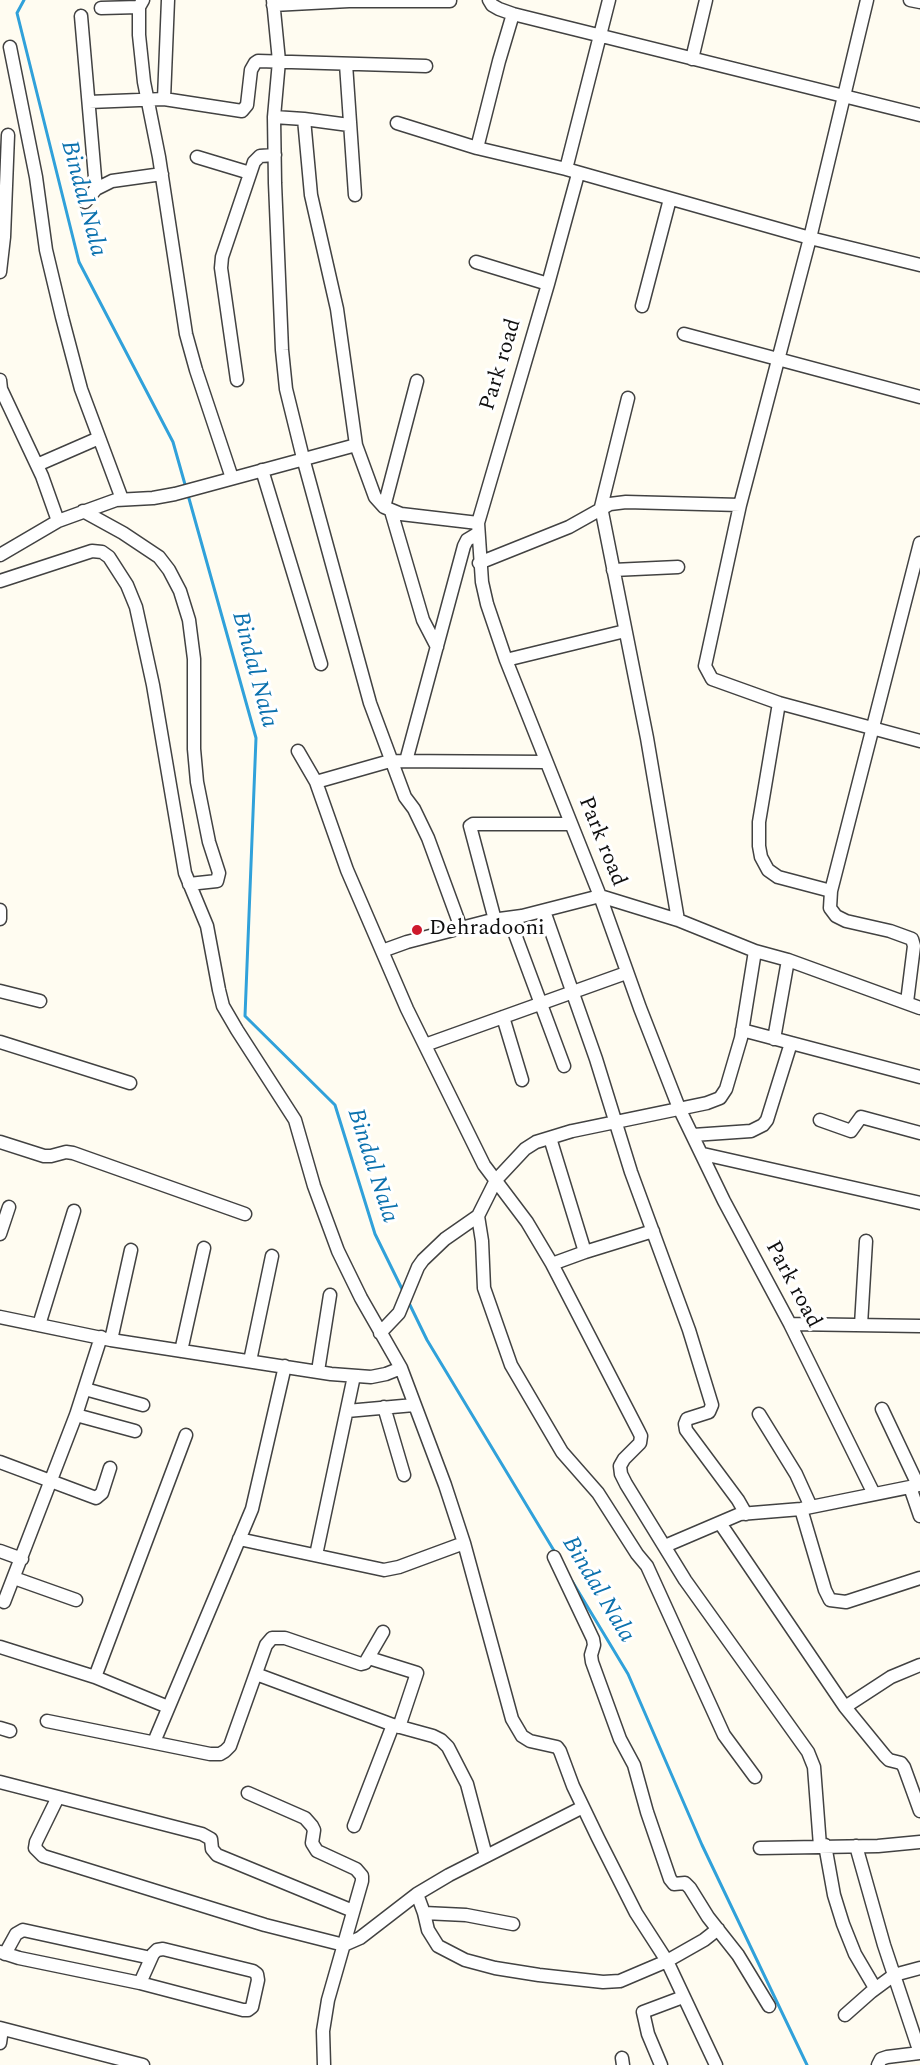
<!DOCTYPE html>
<style>
body{margin:0}
canvas{display:block;background:#fffcf1}
</style>
<canvas width="920" height="2065"></canvas>
<script>
const context = document.querySelector('canvas').getContext('2d');
context.lineJoin = 'round';
const poly = rows => new Path2D(rows.map(r => 'M' + r).join(''));
function stroke(path, color, width, dash) { context.strokeStyle = color; context.lineWidth = width; context.lineCap = dash ? 'butt' : 'round'; context.setLineDash(dash || []); context.stroke(path); }
function drawText(font, color, halo, rows, align = 'center') {
  context.font = font + ' Spectral,serif'; context.lineWidth = 6; context.setLineDash([]); context.textBaseline = 'middle'; context.strokeStyle = halo; context.fillStyle = color; for (const [text, x, y, turn = 0] of rows) {
    context.save(); context.translate(x, y); context.rotate((+turn || 0) * Math.PI / 180); context.textAlign = isNaN(turn) ? turn : align; if (halo) context.strokeText(text, 0, 0); context.fillText(text, 0, 0); context.restore();
  }
}
const stream = poly([
 [24,0,17,13,79,262,173,442,186,488],
 [188,495,256,738,245,1016,335,1105,375,1234,404,1293],
 [408,1301,427,1340,556,1554],
 [572,1581,628,1674,702,1845,807,2065]
]);
const minor = poly([
 [143,0,139,7,139,35,144,82,159,157,186,334,196,370,232,478],
 [273,0,279,61,274,117,275,183,282,350,286,389,303,458,370,703,405,797,414,809,428,838,461,928],
 [489,0,492,5,499,9,513,14,920,115],
 [867,0,810,238,740,505,705,666,712,679,779,703,920,741],
 [910,0,920,2],
 [273,5,349,1,450,1],
 [101,8,139,7],
 [81,16,96,189],
 [10,47,36,177,46,250,62,317,81,389,122,499],
 [692,59,706,0],
 [346,64,355,195],
 [164,99,168,0],
 [89,102,164,99,242,111,247,105,251,70,255,63,258,61,426,66],
 [274,117,304,119,311,195,337,309,356,445,375,497,384,507,401,514,478,523],
 [304,119,349,125],
 [397,123,477,148,566,169,810,238,920,265],
 [477,148,499,61,513,14],
 [197,157,250,173],
 [566,169,609,0],
 [578,174,548,284,478,523,482,582,487,604,506,660,600,896,640,1008,679,1108,724,1201,790,1324,874,1494],
 [85,202,96,189,112,181,162,174],
 [476,262,548,284],
 [0,272,4,237,8,135],
 [642,306,670,199],
 [684,334,920,397],
 [0,380,1,389,42,476,58,521],
 [237,380,221,268,222,257,254,162,260,156,275,155],
 [628,398,601,507,647,738,678,920],
 [37,465,99,438],
 [262,470,321,664],
 [384,507,417,381],
 [83,511,123,533,159,557,169,570,180,591,189,620,194,659,194,749,197,782,209,842,219,873,217,881,189,884],
 [391,511,423,620,437,647],
 [0,555,58,521,116,500,153,498,175,494,356,445],
 [479,563,569,527,610,504,626,502,740,505],
 [613,570,678,567],
 [0,581,92,551,102,552,109,557,127,585,136,607,153,685,185,873,207,926,219,990,223,1006,237,1030,295,1120,314,1186,338,1251,361,1298,401,1368,445,1485,464,1543,512,1719,522,1736,530,1741,557,1747,560,1751,573,1786,598,1838,636,1913,667,1961,716,2065],
 [506,660,625,631],
 [779,703,759,822,759,846,761,857,768,870,778,877,831,891],
 [298,751,316,782,347,870,407,1009,484,1165,527,1222,552,1264,638,1430,641,1436,640,1443,624,1459,620,1466,621,1474,626,1484,685,1580,808,1752,814,1767,820,1846],
 [406,761,464,546,467,540,477,534],
 [316,782,390,761,546,762],
 [0,910,0,919],
 [544,911,596,1059,631,1172,689,1330,712,1405,709,1412,687,1419,685,1424,686,1430,738,1500,746,1514],
 [509,918,564,1066],
 [495,920,470,826,473,824,571,824],
 [382,951,407,942,434,935,492,920,522,916,600,896,678,920,755,951,788,960,920,1008],
 [0,991,40,1001],
 [907,1002,914,946,912,939,890,931,846,921,836,916,830,908,831,891,920,543],
 [503,1017,522,1080],
 [742,1030,920,1077],
 [774,1039,788,960],
 [0,1042,130,1083],
 [425,1045,626,973],
 [820,1120,851,1131,861,1117,920,1133],
 [693,1135,751,1131,763,1125,767,1120,791,1043],
 [550,1138,585,1252,552,1264],
 [0,1142,44,1156,51,1156,66,1152,73,1153,245,1214],
 [703,1154,920,1203],
 [478,1216,482,1241,484,1288,511,1365,562,1452,598,1493,637,1554,647,1566,724,1735,755,1777],
 [0,1234,9,1207],
 [585,1252,653,1231],
 [0,1317,111,1340,331,1374,371,1377,386,1374,401,1368],
 [790,1324,920,1326],
 [39,1325,74,1211],
 [861,1325,866,1241],
 [380,1333,399,1313,418,1267,423,1260,445,1239,478,1216,496,1180,525,1149,536,1142,572,1131,707,1103,720,1098,726,1089,741,1038,755,951],
 [111,1340,131,1250],
 [181,1351,204,1248],
 [250,1361,272,1256],
 [318,1371,330,1295],
 [85,1389,143,1405],
 [384,1407,404,1475],
 [882,1409,918,1485],
 [347,1411,414,1405],
 [759,1414,796,1474,811,1507],
 [76,1415,135,1431],
 [0,1462,96,1498,102,1493,110,1468],
 [910,1487,920,1516],
 [801,1509,825,1590,830,1600,846,1602,920,1578],
 [720,1523,845,1707,885,1756,889,1760,901,1763,904,1767,920,1811],
 [239,1539,384,1570,399,1567,464,1543],
 [665,1546,740,1514,801,1509,920,1485],
 [0,1551,22,1559],
 [316,1555,354,1376],
 [554,1557,593,1639,594,1645,591,1655,592,1662,620,1739,634,1765,647,1812,670,1879,674,1884,685,1883,690,1888,708,1917,738,1955,769,2006],
 [14,1578,76,1600],
 [4,1602,76,1415,101,1337],
 [0,1647,95,1677,168,1707],
 [369,1658,417,1673,399,1727],
 [256,1674,393,1725,433,1736,441,1740,448,1747,467,1784,486,1856],
 [95,1677,186,1435],
 [845,1707,891,1677,920,1665],
 [47,1721,210,1754,220,1754,225,1751,230,1746,266,1645,272,1638,285,1638,361,1664,365,1663,383,1632],
 [0,1728,10,1731],
 [154,1742,252,1509,285,1366],
 [0,1782,202,1834,211,1839,212,1849,217,1855,353,1911],
 [248,1793,305,1818,312,1826,314,1830,312,1843,317,1851,356,1869,362,1876,362,1881,328,2000,323,2031,324,2065],
 [58,1797,36,1842,35,1848,43,1856,265,1925,344,1945,360,1938,417,1894,449,1875,583,1807],
 [354,1826,393,1725],
 [825,1845,834,1895,843,1924,855,1954,875,1988],
 [856,1846,884,1945,920,2053,887,2057,881,2059,878,2065],
 [760,1848,878,1846,920,1842],
 [417,1894,424,1913,428,1930,438,1946,465,1960,495,1968,539,1975,603,1982,620,1981,667,1961,704,1940,718,1929],
 [424,1913,466,1915,513,1924],
 [0,1952,19,1958,140,1983,243,2010,248,2010,252,2007,258,1980,257,1974,253,1971,163,1949,157,1950,153,1954,140,1983],
 [5,1954,16,1934,23,1930,151,1958],
 [845,2015,871,1992,894,1975,920,1968],
 [0,2028,143,2065],
 [0,2043,2,2029],
 [622,2058,623,2065],
 [661,2065,648,2034,643,2012,683,1997]
]);
const markers = [
 [417,930,6,"#ce192c"]
];
const streetNames = [
 ["Park road",502,365,-73],
 ["Park road",601,842,68],
 ["Park road",792,1285,62]
];
const poiNames = [
 ["Dehradooni",429,930]
];
const waterNames = [
 ["Bindal Nala",82,199,75],
 ["Bindal Nala",253,670,75],
 ["Bindal Nala",371,1166,72],
 ["Bindal Nala",597,1590,59]
];
stroke(stream, '#30a1da', 3);
stroke(minor, '#424242', 15);
stroke(minor, '#fff', 12);
for (const [x, y, r, color] of markers) { const dot = new Path2D(); dot.arc(x, y, r, 0, 2 * Math.PI); context.fillStyle = color; context.fill(dot); stroke(dot, '#fff', 2); }
drawText('22px', '#0f0f0f', '#fff', streetNames);
drawText('22px', '#0f0f0f', '#fff', poiNames, 'left');
drawText('italic 24px', '#0b71ae', '#fff', waterNames);
</script>
